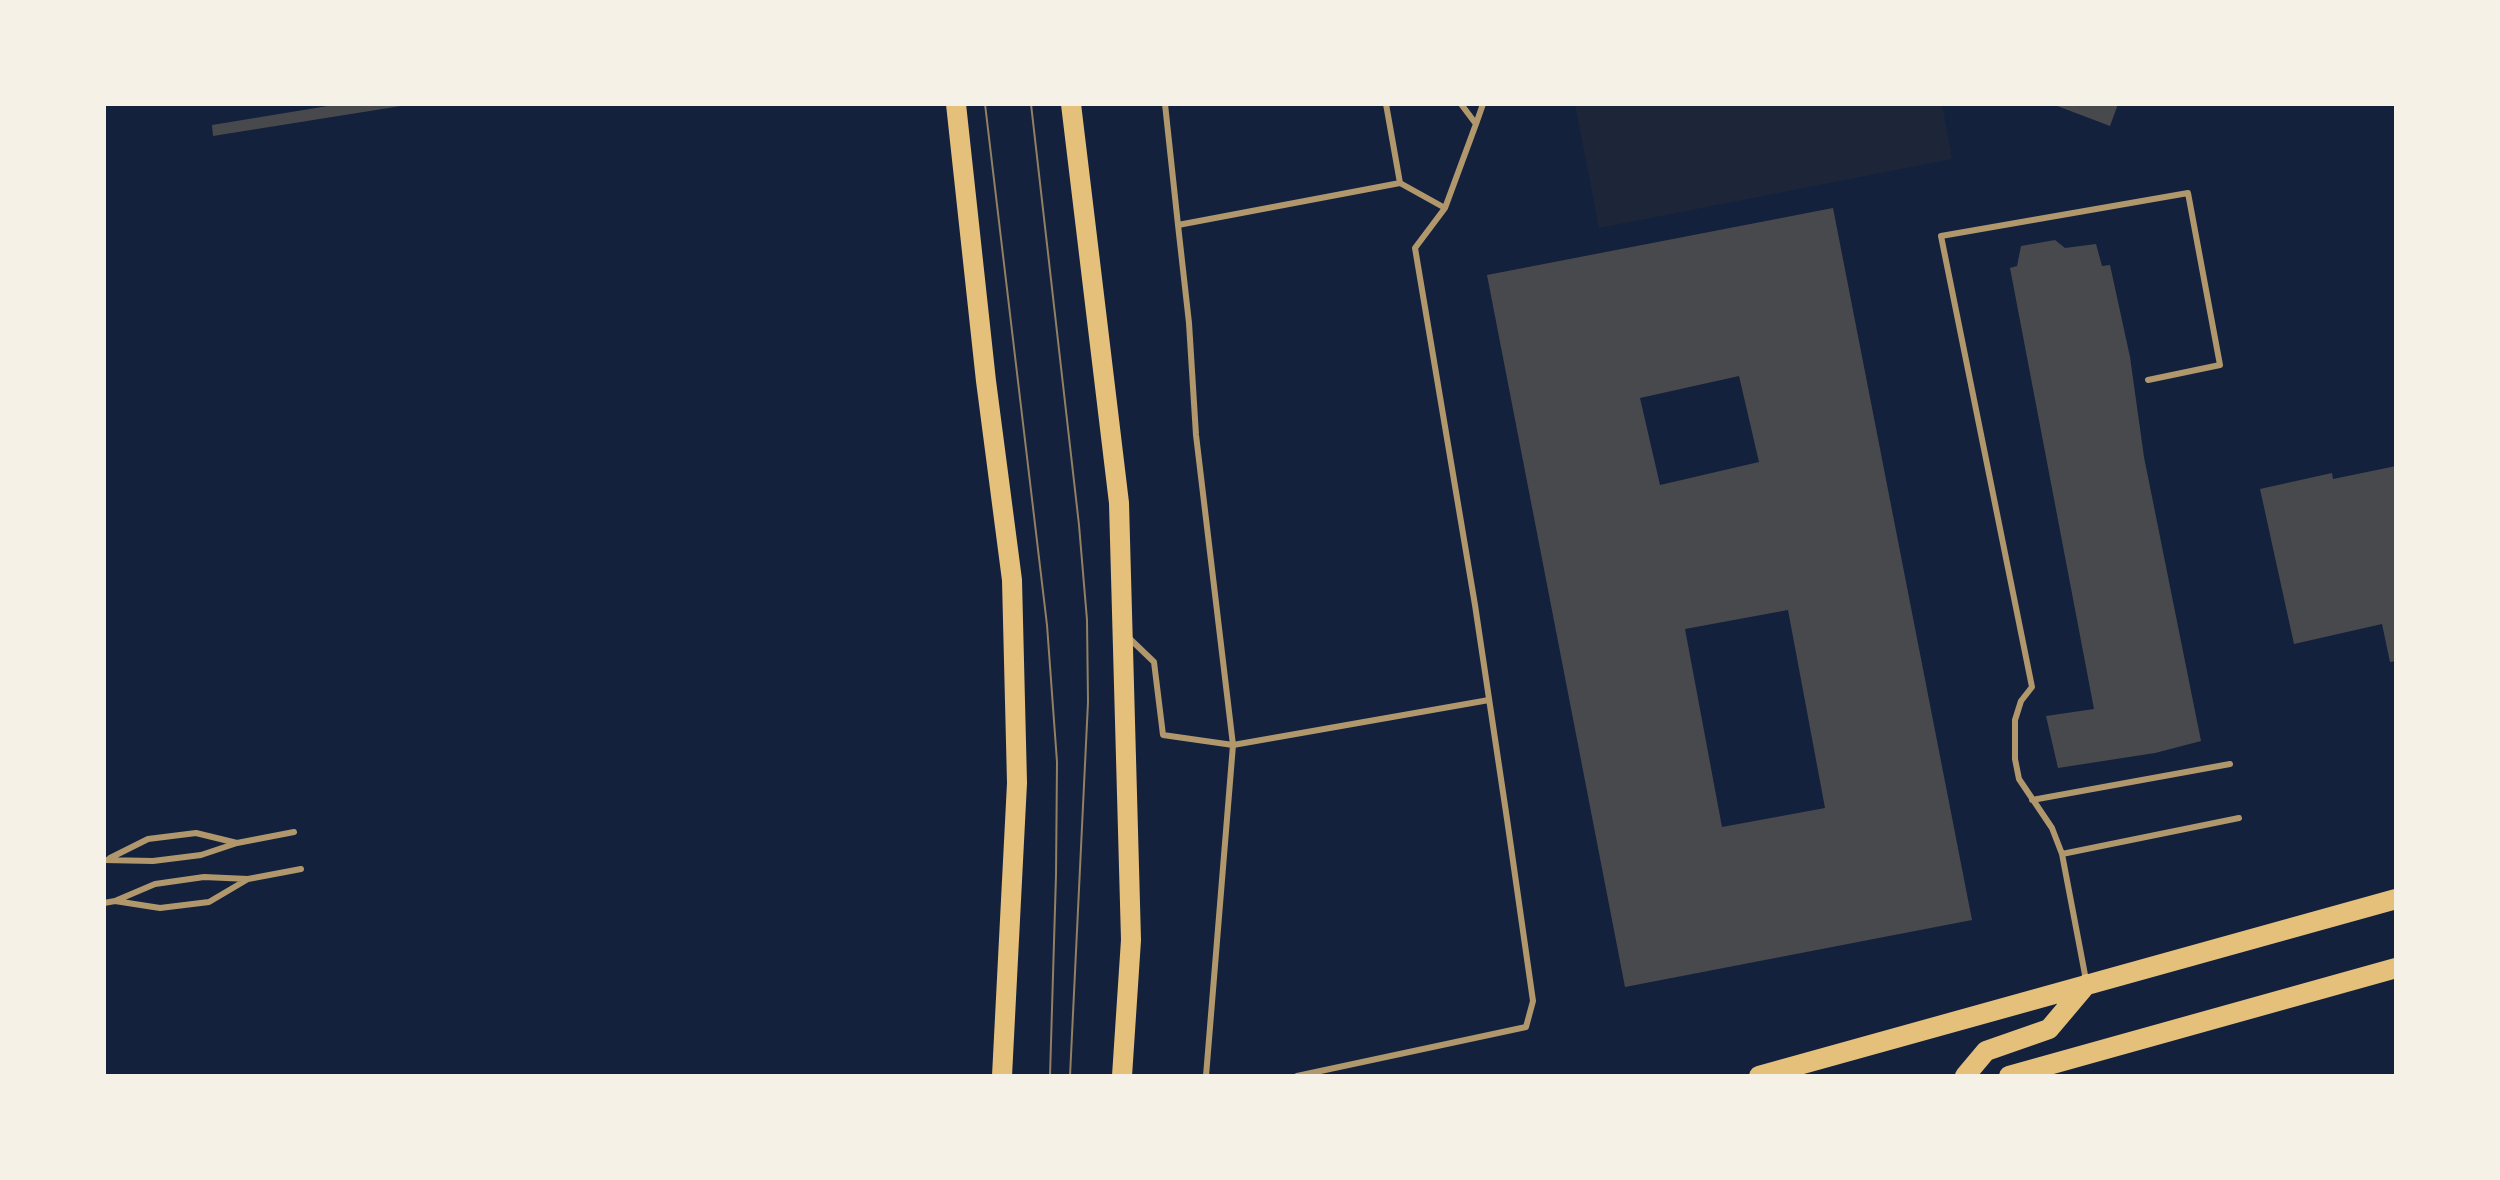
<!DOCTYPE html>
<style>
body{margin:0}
#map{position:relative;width:2500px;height:1180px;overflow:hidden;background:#14213d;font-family:Jost,sans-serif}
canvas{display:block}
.frame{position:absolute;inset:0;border:106px solid #f6f1e7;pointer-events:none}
</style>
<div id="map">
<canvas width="2500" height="1180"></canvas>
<div class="frame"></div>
</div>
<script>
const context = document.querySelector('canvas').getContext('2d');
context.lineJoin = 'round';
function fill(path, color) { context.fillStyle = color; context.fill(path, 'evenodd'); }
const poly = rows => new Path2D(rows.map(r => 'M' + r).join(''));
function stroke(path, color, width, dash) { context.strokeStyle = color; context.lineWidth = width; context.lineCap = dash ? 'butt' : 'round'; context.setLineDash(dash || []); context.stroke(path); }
const green = poly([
 [1575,104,1942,104,1952,159,1599,228]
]);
const building = poly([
 [340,104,401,106,213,136,212,125],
 [2052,104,2118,104,2110,126],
 [1833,208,1972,920,1625,987,1487,275],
 [1739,376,1759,462,1660,485,1640,398],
 [1788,610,1825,808,1722,827,1685,629],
 [2055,240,2065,248,2096,244,2102,266,2110,265,2130,357,2144,457,2201,741,2155,753,2058,768,2046,716,2094,709,2010,268,2017,266,2021,246],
 [2396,466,2396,661,2390,662,2382,624,2294,644,2260,489,2332,473,2333,479]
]);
const service = poly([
 [1165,104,1178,225],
 [1386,104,1400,183],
 [1461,104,1476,124,1483,104],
 [1445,208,1476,124],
 [1128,637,1154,662,1163,735,1233,745,1206,1076],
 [2032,800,2230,764],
 [2062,854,2239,818],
 [110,858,148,839,196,833,237,843],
 [104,860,153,861,201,855,237,843,294,832],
 [115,901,160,908,209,902,248,879,301,869],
 [104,903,115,901,155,884,204,877,248,879],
 [2086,980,2062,854,2052,828,2019,779,2015,759,2015,720,2021,701,2032,687,1941,236,2188,193,2220,365,2148,380],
 [1297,1076,1526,1027,1533,1001,1507,819,1475,605,1415,248,1445,208,1400,183,1178,225,1189,323,1196,435,1233,745,1489,700]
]);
const primary = poly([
 [956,104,986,381,1012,580,1017,783,1002,1076],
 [1071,104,1119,503,1131,940,1122,1076],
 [1759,1076,2396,899],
 [1965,1076,1986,1051,2049,1029,2087,984],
 [2009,1076,2396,968]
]);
const tram = poly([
 [985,104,1047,625,1057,762,1056,875,1050,1076],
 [1031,104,1079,525,1087,620,1088,702,1070,1076]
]);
fill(green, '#1d2539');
fill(building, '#48494c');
stroke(service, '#b1986c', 6);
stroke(primary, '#e5c07b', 20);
stroke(tram, '#918062', 2);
</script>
